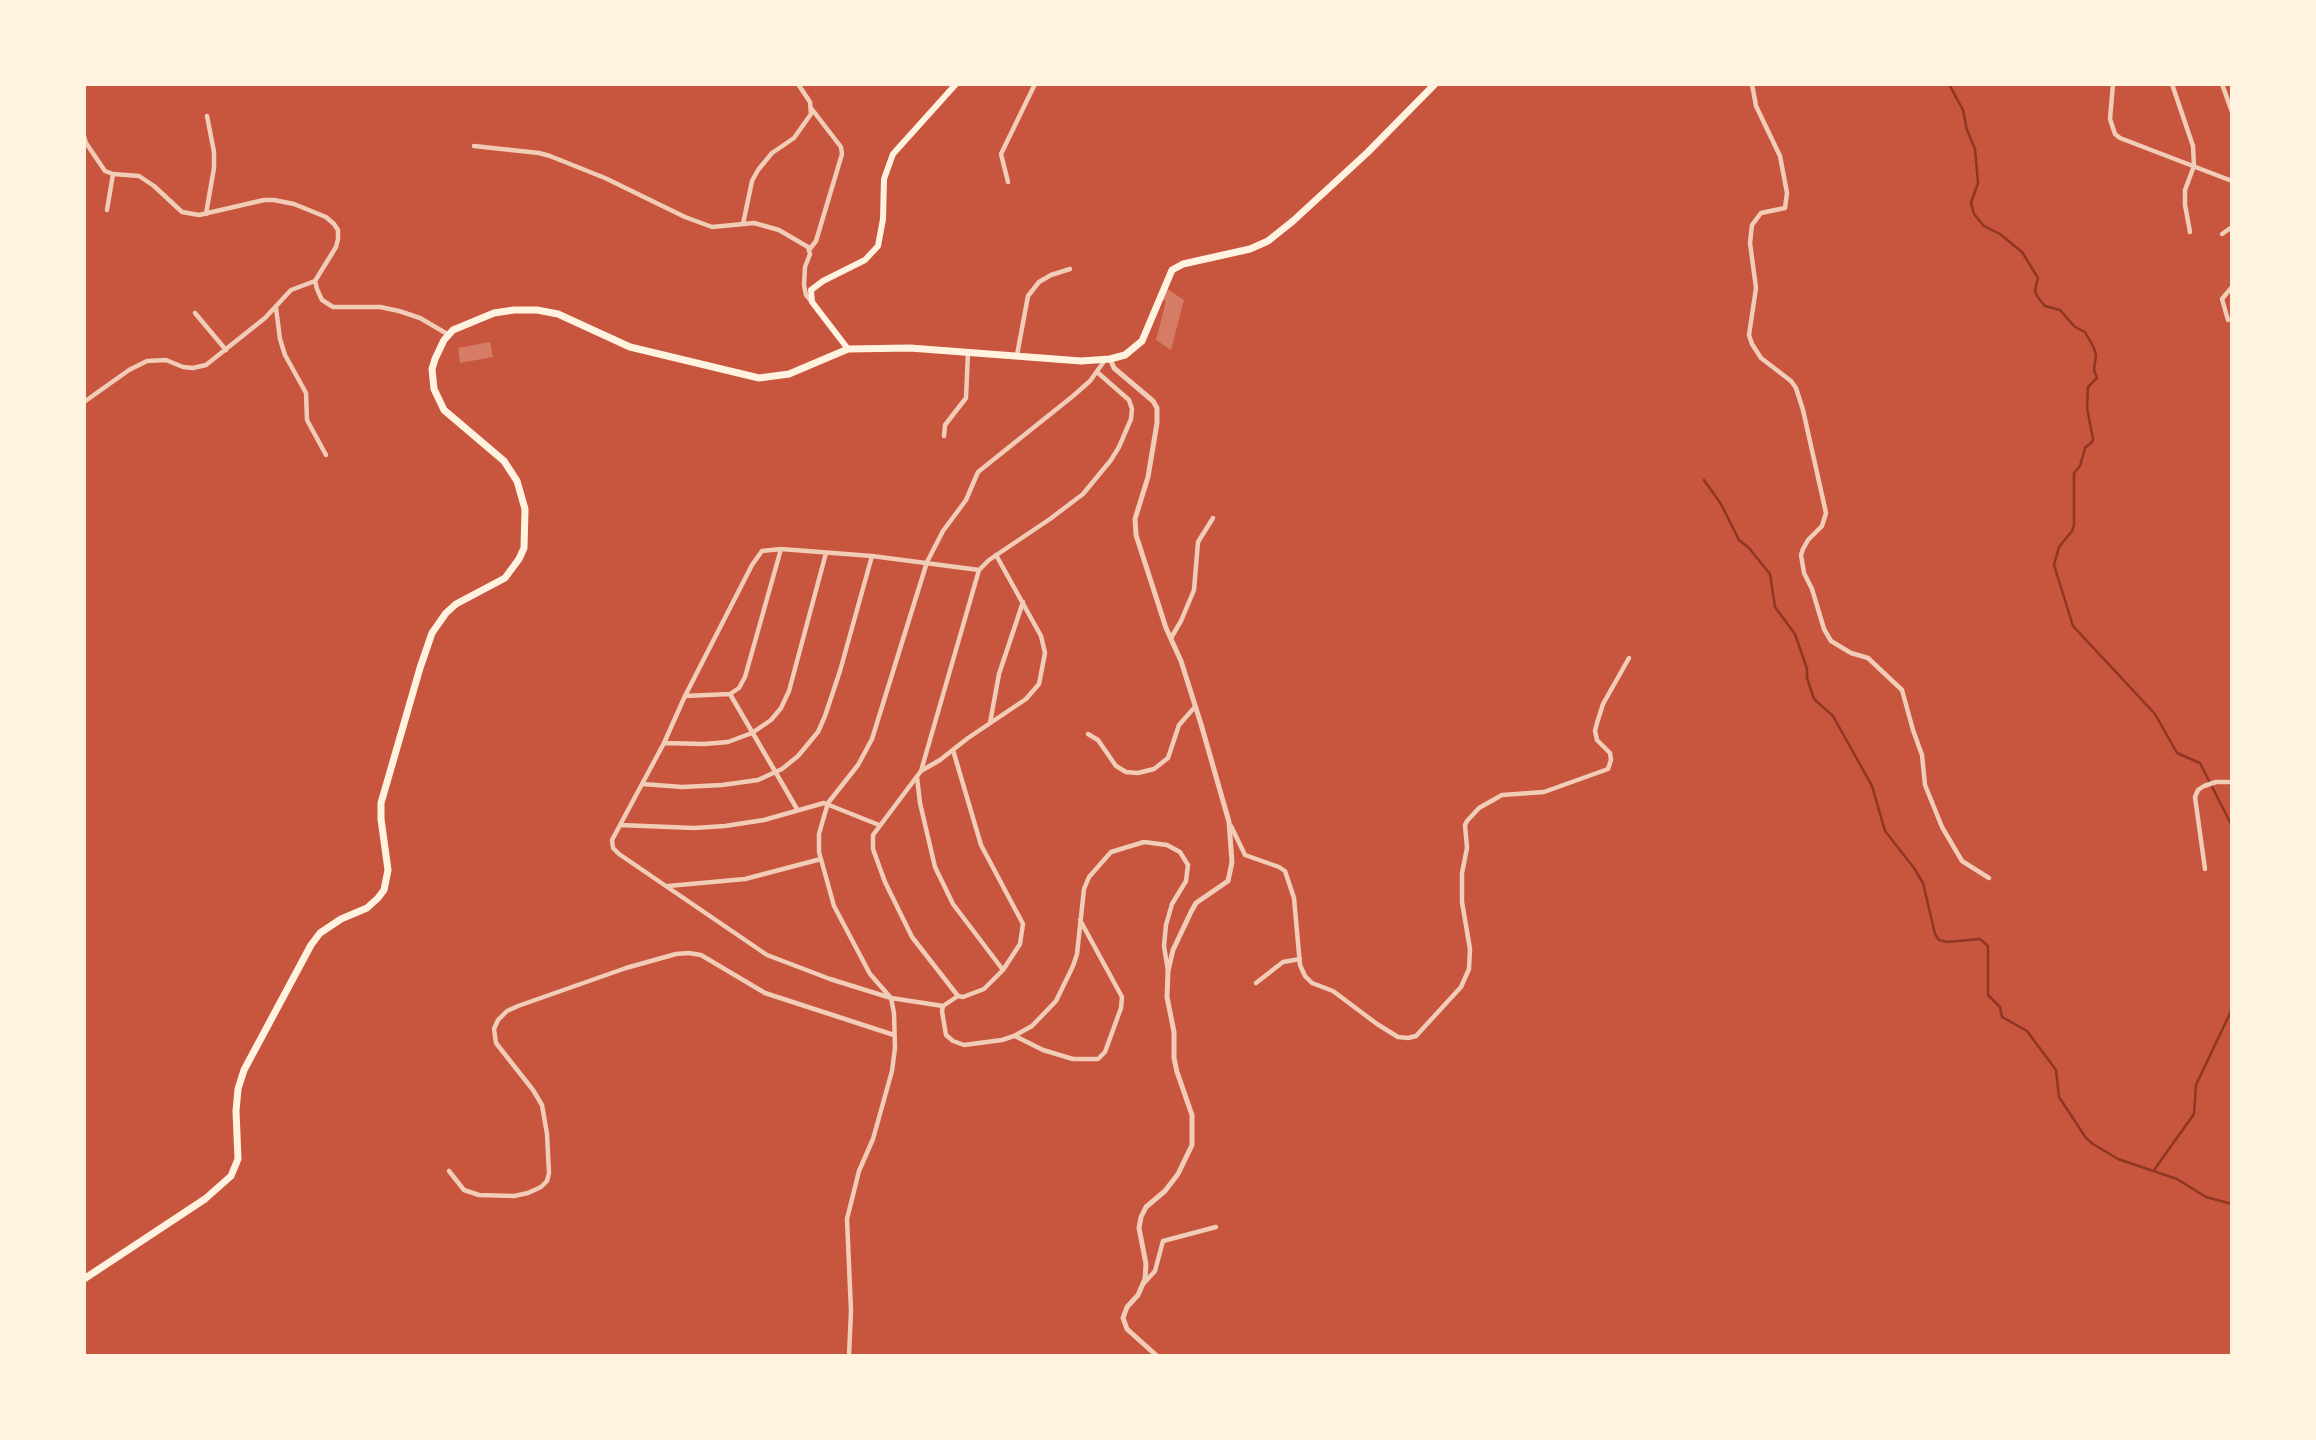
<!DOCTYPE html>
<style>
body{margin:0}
#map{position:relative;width:2316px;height:1440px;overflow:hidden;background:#c8553d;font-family:Cabin,sans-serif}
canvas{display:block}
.frame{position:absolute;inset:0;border:86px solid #fff3e0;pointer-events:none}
</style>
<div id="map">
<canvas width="2316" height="1440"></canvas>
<div class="frame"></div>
</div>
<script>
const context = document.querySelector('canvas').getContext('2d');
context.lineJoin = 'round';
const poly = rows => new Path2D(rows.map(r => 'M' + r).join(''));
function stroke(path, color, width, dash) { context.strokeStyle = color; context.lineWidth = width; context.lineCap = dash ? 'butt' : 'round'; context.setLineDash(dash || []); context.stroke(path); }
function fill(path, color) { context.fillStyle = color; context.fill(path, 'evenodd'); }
const stream = poly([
 [1950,86,1963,110,1967,130,1975,149,1978,183,1971,203,1974,214,1984,226,2000,234,2022,252,2038,278,2035,290,2037,296,2045,306,2060,310,2075,327,2085,332,2094,348,2096,355,2094,370,2097,378,2088,387,2087,408,2093,439,2092,442,2085,448,2080,466,2074,473,2074,525,2072,531,2059,547,2054,565,2073,626,2155,714,2177,753,2200,763,2232,826],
 [1704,480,1721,504,1739,540,1749,548,1770,574,1775,607,1795,634,1807,669,1807,678,1814,699,1833,716,1838,725,1872,786,1885,831,1914,868,1923,883,1935,934,1939,940,1947,942,1980,939,1988,946,1988,995,2000,1007,2002,1017,2027,1031,2056,1070,2059,1097,2086,1138,2093,1144,2118,1159,2177,1179,2206,1197,2232,1204],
 [2154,1170,2194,1114,2196,1085,2232,1009]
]);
const building = poly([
 [1167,289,1184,300,1171,350,1156,340,1166,301,1161,299],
 [490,342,493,357,460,363,458,348]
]);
const minor = poly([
 [1752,84,1756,106,1780,156,1787,193,1785,208,1761,213,1752,225,1750,243,1756,288,1749,335,1752,344,1761,358,1791,381,1796,388,1803,410,1826,513,1822,526,1808,540,1803,549,1801,555,1804,573,1812,589,1824,629,1831,641,1851,653,1868,658,1902,690,1913,730,1922,755,1925,785,1942,827,1962,861,1989,878],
 [2113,84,2110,119,2115,134,2120,138,2232,181],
 [2172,84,2193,146,2194,166,2185,190,2185,205,2190,232],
 [2222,84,2232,112],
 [84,136,86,143,105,171,113,174,139,176,154,186,182,212,199,215,264,200,274,200,294,204,326,217,334,224,338,230,338,239,336,247,315,281,317,289,322,300,333,307,380,307,399,311,420,318,449,335],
 [474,146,539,153,550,156,605,178,685,217,712,227,754,223,779,230,808,247,810,254,805,267,804,285,806,295,812,302],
 [1008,182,1001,154,1035,84],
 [107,210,113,174],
 [206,214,214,168,214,152,207,116],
 [743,224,752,181,758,170,772,153,794,138,811,114,810,102,798,84],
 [2222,234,2232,227],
 [809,250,816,241,842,154,841,147,811,108],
 [276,308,280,339,285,355,306,393,307,420,326,455],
 [195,313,226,350],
 [2228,320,2222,299,2232,287],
 [1017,355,1028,296,1039,282,1051,275,1070,269],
 [84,402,129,370,147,361,166,360,183,367,193,368,206,365,265,318,291,290,315,281],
 [944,436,945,425,966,398,968,353],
 [1171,638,1181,621,1194,590,1198,542,1213,518],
 [730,694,797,809],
 [685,696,730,694,739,688,745,677,781,549],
 [990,723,999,674,1023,602],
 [1088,734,1098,740,1116,766,1126,772,1138,773,1154,769,1168,758,1179,725,1194,708],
 [664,743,704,744,728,742,752,733,771,720,781,708,789,691,826,553],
 [953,750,981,845,1023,924,1020,944,1003,970,984,989,963,997,958,996,912,937,885,882,873,849,873,835,921,771,979,570,989,560,1050,519,1083,494,1111,460,1119,447,1131,419,1132,409,1129,400,1097,372],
 [921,771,940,760,968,738,1026,699,1039,684,1045,653,1041,636,996,555],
 [917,777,920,803,935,867,953,904,1003,970],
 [643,784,682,787,722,785,758,780,782,769,798,756,818,732,825,716,840,671,872,556],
 [620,825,694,828,725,826,764,820,824,803,879,825],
 [1231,826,1245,855,1279,867,1285,871,1294,898,1300,965,1305,976,1312,983,1333,991,1377,1024,1398,1037,1408,1038,1416,1036,1461,987,1469,969,1470,949,1462,902,1462,873,1467,848,1465,825,1467,821,1479,808,1502,795,1544,792,1608,769,1611,760,1610,753,1597,740,1595,731,1597,723,1603,704,1629,658],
 [2205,869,2195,797,2198,790,2204,786,2216,782,2232,782],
 [668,886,745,879,821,859],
 [1256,983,1283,962,1300,959],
 [958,996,943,1006,942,1011,946,1035,953,1041,964,1045,1002,1040,1014,1036,1032,1026,1056,1001,1073,966,1077,954,1084,889,1089,877,1111,852,1144,842,1167,845,1180,852,1188,865,1186,881,1172,904,1166,925,1164,946,1168,971],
 [943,1006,891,998,830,979,767,955,619,854,613,848,612,840,664,743,685,696,752,565,762,551,781,549,872,556,979,570],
 [1015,1036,1043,1050,1073,1059,1098,1059,1105,1052,1121,1008,1122,997,1080,920],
 [449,1171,464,1190,479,1195,514,1196,528,1193,541,1187,547,1181,549,1173,547,1134,542,1105,533,1090,496,1043,494,1029,498,1020,507,1011,518,1006,626,968,676,954,689,953,701,955,765,993,894,1035],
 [1144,1283,1155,1271,1163,1241,1216,1227],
 [849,1356,851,1311,847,1219,859,1171,873,1139,892,1071,895,1048,894,1013,891,998,870,974,834,906,819,852,819,834,823,820,828,803,858,765,872,739,927,562,943,531,966,500,978,472,1073,396,1090,381,1105,360]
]);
const tertiary = poly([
 [1110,359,1114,368,1153,401,1157,408,1157,423,1148,477,1135,519,1136,535,1166,628,1181,661,1201,724,1229,822,1232,862,1228,881,1196,903,1191,912,1173,950,1168,971,1167,997,1174,1032,1174,1058,1177,1072,1192,1115,1192,1145,1178,1174,1165,1191,1146,1207,1141,1217,1139,1228,1146,1264,1145,1279,1138,1295,1127,1307,1123,1318,1127,1329,1157,1356]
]);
const secondary = poly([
 [848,349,812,302,811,290,823,281,865,260,878,246,883,219,884,179,893,154,956,84]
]);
const trunk = poly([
 [84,1279,205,1199,231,1176,238,1159,236,1111,238,1089,244,1070,311,945,320,933,341,919,367,908,378,898,384,890,388,870,381,819,381,803,420,668,432,633,446,613,456,604,505,578,519,559,524,548,525,509,517,481,504,461,444,410,434,389,432,369,435,359,444,340,453,330,494,313,514,310,537,310,558,314,630,347,759,378,789,374,848,349,910,348,1081,361,1110,359,1125,355,1142,341,1172,270,1183,264,1250,249,1268,241,1293,221,1368,152,1435,84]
]);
stroke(stream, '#8f3625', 2.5);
fill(building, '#d67c66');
stroke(minor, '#f1ccb7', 4.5);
stroke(tertiary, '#f1ccb7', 5);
stroke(secondary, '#fff3e0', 6);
stroke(trunk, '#fff3e0', 7);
</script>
